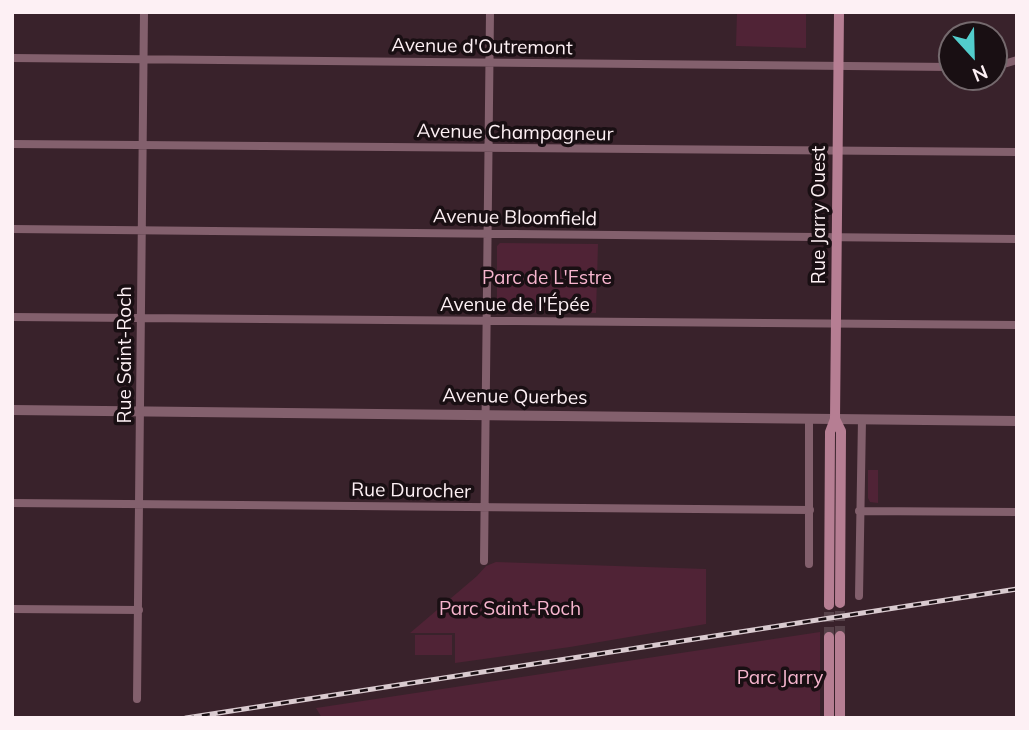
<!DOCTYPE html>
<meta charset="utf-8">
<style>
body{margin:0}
#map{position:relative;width:1029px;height:730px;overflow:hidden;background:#39222b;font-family:Mulish,sans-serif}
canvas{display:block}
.frame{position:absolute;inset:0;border:14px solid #fdf0f4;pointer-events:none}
.north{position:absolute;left:938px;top:21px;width:70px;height:70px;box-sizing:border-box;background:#190f13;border:2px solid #74696d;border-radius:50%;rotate:158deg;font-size:19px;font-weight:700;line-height:28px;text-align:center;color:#fdf0f4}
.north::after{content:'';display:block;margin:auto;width:24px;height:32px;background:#52cdcc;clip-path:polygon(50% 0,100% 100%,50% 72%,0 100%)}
</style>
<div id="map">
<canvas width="1029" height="730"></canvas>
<div class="frame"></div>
<div class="north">N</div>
</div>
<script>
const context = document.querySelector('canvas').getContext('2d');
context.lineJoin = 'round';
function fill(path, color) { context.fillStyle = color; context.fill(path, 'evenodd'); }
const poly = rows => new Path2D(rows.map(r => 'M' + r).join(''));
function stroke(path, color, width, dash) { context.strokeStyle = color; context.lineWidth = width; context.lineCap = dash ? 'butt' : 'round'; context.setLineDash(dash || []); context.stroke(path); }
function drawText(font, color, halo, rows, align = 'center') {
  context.font = font + ' Mulish,sans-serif'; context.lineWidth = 7; context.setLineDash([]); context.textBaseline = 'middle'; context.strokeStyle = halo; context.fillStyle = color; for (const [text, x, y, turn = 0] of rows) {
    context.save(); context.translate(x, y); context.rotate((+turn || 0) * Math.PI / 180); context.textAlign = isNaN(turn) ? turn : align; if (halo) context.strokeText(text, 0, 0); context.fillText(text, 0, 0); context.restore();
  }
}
const green = poly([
 [737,12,806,12,806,48,736,46],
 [500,243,598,244,596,313,499,311,497,308,497,246],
 [868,470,878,470,878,503,870,502,868,498],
 [496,562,706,569,706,624,570,647,455,663,455,633,410,633,477,576,486,566],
 [820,632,820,718,322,718,316,708],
 [415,635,452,635,452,655,415,655]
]);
const secondaryTunnel = poly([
 [840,636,840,603],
 [829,637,829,605]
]);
const minor = poly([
 [12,58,952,67],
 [994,67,1017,60],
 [12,144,1017,152],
 [12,229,1017,239],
 [12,317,1017,325],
 [12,503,810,510],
 [859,511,1017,512],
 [484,561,490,12],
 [809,564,809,419],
 [859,596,862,419],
 [12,609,139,610],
 [137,699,144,12]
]);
const tertiary = poly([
 [12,410,1017,421]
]);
const secondary = poly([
 [835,419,841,431,840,603],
 [829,605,830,432,835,419,839,12],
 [829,637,829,718],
 [840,718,840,636]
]);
const rail = poly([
 [186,718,1017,589]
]);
const streetNames = [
 ["Avenue d'Outremont",482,47,1],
 ["Avenue Champagneur",515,133,1],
 ["Rue Jarry Ouest",819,215,-90],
 ["Avenue Bloomfield",515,218,1],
 ["Avenue de l'Épée",515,305],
 ["Rue Saint-Roch",125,355,-90],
 ["Avenue Querbes",515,397,1],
 ["Rue Durocher",411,491,1]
];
const parkNames = [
 ["Parc de L'Estre",547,278],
 ["Parc Saint-Roch",510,609],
 ["Parc Jarry",780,678]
];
fill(green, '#502336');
stroke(secondaryTunnel, '#564149', 10, [10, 5]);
stroke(minor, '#83606d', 8);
stroke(tertiary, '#83606d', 10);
stroke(secondary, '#b67e93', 10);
stroke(rail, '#d9cacf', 5);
stroke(rail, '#190f13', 2.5, [8]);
drawText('19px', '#fdf0f4', '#190f13', streetNames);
drawText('19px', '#f7b5ce', '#190f13', parkNames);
</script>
